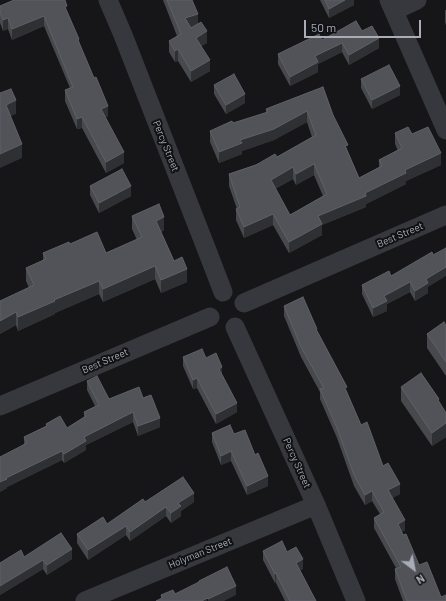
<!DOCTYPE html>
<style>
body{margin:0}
#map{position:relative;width:446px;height:601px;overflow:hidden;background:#161618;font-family:Barlow,sans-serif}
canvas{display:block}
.north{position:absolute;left:394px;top:549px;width:40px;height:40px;-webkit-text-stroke:3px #111113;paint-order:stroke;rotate:148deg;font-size:11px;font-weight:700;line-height:16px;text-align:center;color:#a8adb8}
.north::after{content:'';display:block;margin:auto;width:14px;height:18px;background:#a8adb8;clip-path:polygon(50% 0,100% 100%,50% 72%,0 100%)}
.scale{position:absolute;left:304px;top:20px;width:117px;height:18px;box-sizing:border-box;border:2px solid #a8adb8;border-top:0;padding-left:5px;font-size:12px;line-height:14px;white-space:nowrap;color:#a8adb8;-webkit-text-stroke:3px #111113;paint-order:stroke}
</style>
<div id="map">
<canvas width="446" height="601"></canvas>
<div class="north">N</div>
<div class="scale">50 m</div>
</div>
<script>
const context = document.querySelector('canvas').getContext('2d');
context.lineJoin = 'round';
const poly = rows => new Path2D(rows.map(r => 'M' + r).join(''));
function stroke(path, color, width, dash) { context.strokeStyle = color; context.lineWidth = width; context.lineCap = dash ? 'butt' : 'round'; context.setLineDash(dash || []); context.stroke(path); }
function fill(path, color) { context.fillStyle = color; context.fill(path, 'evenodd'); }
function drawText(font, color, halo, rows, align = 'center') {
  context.font = font + ' Barlow,sans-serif'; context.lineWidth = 4; context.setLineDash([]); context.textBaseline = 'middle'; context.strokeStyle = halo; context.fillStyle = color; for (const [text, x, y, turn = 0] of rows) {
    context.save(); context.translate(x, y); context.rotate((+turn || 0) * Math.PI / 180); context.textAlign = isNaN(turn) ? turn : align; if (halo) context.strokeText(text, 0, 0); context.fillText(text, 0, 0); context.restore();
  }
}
const minor = poly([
 [108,0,123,35,208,253,223,292],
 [389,0,446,130],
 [394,11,417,0],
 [244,303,446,215],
 [235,327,316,505,356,601],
 [0,406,210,317],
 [85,601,316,505]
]);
const wall = poly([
 [163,0,192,0,198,24,207,43,201,46,210,71,191,82,178,61,175,62,169,52,169,41,177,36],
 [320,0,354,0,354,5,329,18],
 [0,6,67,12,108,116,105,118,124,163,106,173,82,128,77,129,65,101,65,90,70,88,44,26,12,40,8,29,3,31,0,23],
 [445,10,446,10,446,25,445,22],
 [362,31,379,48,349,65,342,52,318,64,318,72,290,86,278,64,278,54,322,40],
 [361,79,400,95,372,109,361,88],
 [214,85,245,103,226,114,214,94],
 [323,87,333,115,359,178,379,167,379,160,398,151,395,144,395,133,412,134,441,165,406,181,406,184,366,204,366,207,322,225,322,235,289,253,273,225,244,238,236,220,236,209,237,209,229,186,229,174,277,157,312,137,307,122,274,140,242,151,242,154,219,163,210,142,210,131,266,113,266,109],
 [314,175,323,196,290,215,275,189,293,179,296,185],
 [90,186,131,196,99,213,90,195],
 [132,216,164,230,161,232,174,261,187,282,161,293,155,279,103,302,99,294,55,313,55,314,18,331,16,325,0,334,0,301,29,288,26,281,26,268,43,260,43,253,70,244,106,253,137,240,132,229],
 [391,276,428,287,428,293,415,301,410,292,387,304,387,311,373,317,362,294,362,285],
 [284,306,317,331,347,393,361,425,383,466,400,494,392,498,405,530,402,532,419,565,441,597,446,601,403,601,395,579,395,569,396,568,374,528,374,518,380,514,372,501,365,505,354,486,337,438,320,399,320,392,301,357,284,316],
 [446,325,446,376,427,348,427,334],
 [183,357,206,358,222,375,237,412,216,424,197,388,193,389,183,366],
 [87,381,109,399,143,398,160,427,138,436,133,422,86,445,86,450,64,463,62,460,7,487,7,488,0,492,24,445,24,437,46,426,46,424,67,428,84,417,84,412,95,406,87,390],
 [401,387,439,402,446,413,446,437,432,446,401,401],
 [212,433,234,434,255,455,268,486,247,495,231,461,221,465,212,442],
 [145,502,194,502,181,511,181,516,171,523,166,516,130,541,126,535,88,560,77,543,77,534,107,524],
 [263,551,287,552,303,569,300,570,316,601,285,601,276,583,275,583,263,560],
 [24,557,72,559,47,575,43,569,0,595]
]);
const shadedWall = poly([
 [345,0,354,0,354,5,329,18,329,9],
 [198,14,198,25,185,30,185,18],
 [44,16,44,26,12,40,12,29],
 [8,18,8,29,3,31,3,20],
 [207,31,207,43,196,49,196,38],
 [379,38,379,48,349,65,349,55],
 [342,43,342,52,318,64,318,72,290,86,290,77,315,56],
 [178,49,178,61,175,62,175,51],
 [210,60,210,71,191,82,191,71],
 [400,86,400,95,372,109,372,100],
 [245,94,245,103,226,114,226,105],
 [16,100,16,114,6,118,6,105],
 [108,106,108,116,101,120,101,109],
 [307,111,307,122,274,140,242,151,242,154,219,163,219,152,240,140],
 [82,117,82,128,77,129,77,119],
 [22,144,22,158,0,168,0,154],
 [124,152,124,163,106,173,106,162],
 [441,153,441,165,406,181,406,184,366,204,366,207,322,225,322,235,289,253,289,242,318,216,365,193,405,170],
 [314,164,314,175,296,185,296,174],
 [293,167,293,179,271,191,271,180],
 [131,186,131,196,99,213,99,203],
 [273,214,273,225,244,238,244,227],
 [164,217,164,230,156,234,156,221],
 [155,266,155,279,103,302,103,289],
 [446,267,446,276,428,287,428,293,415,301,415,291,426,279],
 [187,269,187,282,161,293,161,280],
 [99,281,99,294,55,313,55,314,18,331,18,317,54,300],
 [410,282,410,292,387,304,387,311,373,317,373,308,384,296],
 [16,312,16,325,0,334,0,321],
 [222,367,222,377,219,369],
 [197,378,197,388,193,389,193,380],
 [237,403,237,412,216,424,216,414],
 [133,412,133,422,86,445,86,450,64,463,64,454,84,437],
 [160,418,160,427,138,436,138,426],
 [446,423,446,437,432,446,432,433],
 [62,451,62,460,7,487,7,488,0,492,0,482,6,478],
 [231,451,231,461,221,465,221,456],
 [268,476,268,486,247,495,247,486],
 [400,484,400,494,388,500,388,490],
 [372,491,372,501,365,505,365,495],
 [194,493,194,502,181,511,181,516,171,523,171,513,178,503],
 [166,507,166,516,130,541,130,532],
 [405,520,405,530,398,534,398,524],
 [126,526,126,535,88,560,88,550],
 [72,549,72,559,47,575,47,565],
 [303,559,303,569,296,572,296,563],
 [43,560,43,569,0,595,0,586],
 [276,573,276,583,275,583,275,574],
 [236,586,236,595,224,601,208,601,208,599],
 [207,598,207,601,202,601]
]);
const building = poly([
 [14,0,65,0,67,6,65,7,79,39,78,40,94,78,96,77,108,106,101,109,124,152,106,162,82,117,77,119,65,90,73,87,44,16,12,29,8,18,3,20,0,12,0,6,14,0],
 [167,0,192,0,198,14,185,18,191,28,201,22,207,31,196,38,210,60,191,71,178,49,175,51,169,41,181,34,167,0],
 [325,0,345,0,329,9,325,0],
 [356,21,362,31,372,26,379,38,349,55,342,43,315,56,318,62,290,77,278,54,319,34,322,40,356,21],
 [389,65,400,86,372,100,361,79,389,65],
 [234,74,245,94,226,105,214,85,234,74],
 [323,87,333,115,348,145,345,146,359,178,382,166,379,160,402,148,395,133,408,127,412,134,428,127,441,153,405,170,406,173,365,193,366,196,318,216,322,224,289,242,273,214,244,227,236,209,240,207,229,174,256,165,275,154,277,157,316,135,307,111,274,129,240,140,242,143,219,152,210,131,232,121,233,123,268,112,266,109,323,87],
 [314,164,327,194,290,215,271,180,293,167,296,174,314,164],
 [11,89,16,100,6,105,22,144,0,154,0,93,11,89],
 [122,169,131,186,99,203,90,186,122,169],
 [159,204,164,217,156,221,174,261,182,257,187,269,161,280,155,266,103,289,99,281,54,300,55,301,18,317,16,312,0,321,0,301,34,285,26,268,46,259,43,253,69,242,70,244,97,232,106,253,142,237,132,216,159,204],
 [446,248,446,267,426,279,428,283,415,291,410,282,384,296,387,301,373,308,362,285,389,271,391,276,432,252,433,255,446,248],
 [303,297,317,329,316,329,347,387,345,388,361,425,367,422,383,466,388,463,400,484,388,490,405,520,398,524,403,535,406,534,419,565,427,562,441,597,446,595,446,601,407,601,395,569,401,567,374,518,384,512,372,491,365,495,354,475,337,428,320,389,324,388,301,347,284,306,303,297],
 [444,322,446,325,446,362,427,334,444,322],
 [202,349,206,358,216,353,222,367,219,369,237,403,216,414,197,378,193,380,183,357,202,349],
 [421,373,439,399,438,400,446,413,446,423,432,433,401,387,421,373],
 [97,376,109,399,139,387,143,398,151,395,160,418,138,426,133,412,84,437,86,441,64,454,62,451,6,478,7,479,0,482,0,457,27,443,24,437,47,426,46,424,60,416,67,428,86,416,84,412,99,405,87,381,97,376],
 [230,425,234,434,245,430,255,455,258,453,268,476,247,486,231,451,221,456,212,433,230,425],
 [183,477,194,493,178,503,181,506,171,513,166,507,130,532,126,526,88,550,77,534,103,517,107,524,143,499,145,502,183,477],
 [61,533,72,549,47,565,43,560,0,586,0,563,21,550,24,557,61,533],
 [282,541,287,552,296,547,303,559,296,563,316,601,290,601,276,573,275,574,263,551,282,541],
 [227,567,236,586,208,599,207,598,202,601,156,601,162,598,161,595,173,590,175,594,199,582,199,581,227,567]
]);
const streetNames = [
 ["Percy Street",166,146,68],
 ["Best Street",400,235,-23],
 ["Best Street",105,361,-23],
 ["Percy Street",297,463,66],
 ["Holyman Street",200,553,-22]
];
stroke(minor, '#37383d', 19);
fill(wall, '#47494d');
fill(shadedWall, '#2f3033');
fill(building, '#525359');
stroke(building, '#5f6168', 1);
drawText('10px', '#a8adb8', '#111113', streetNames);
</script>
